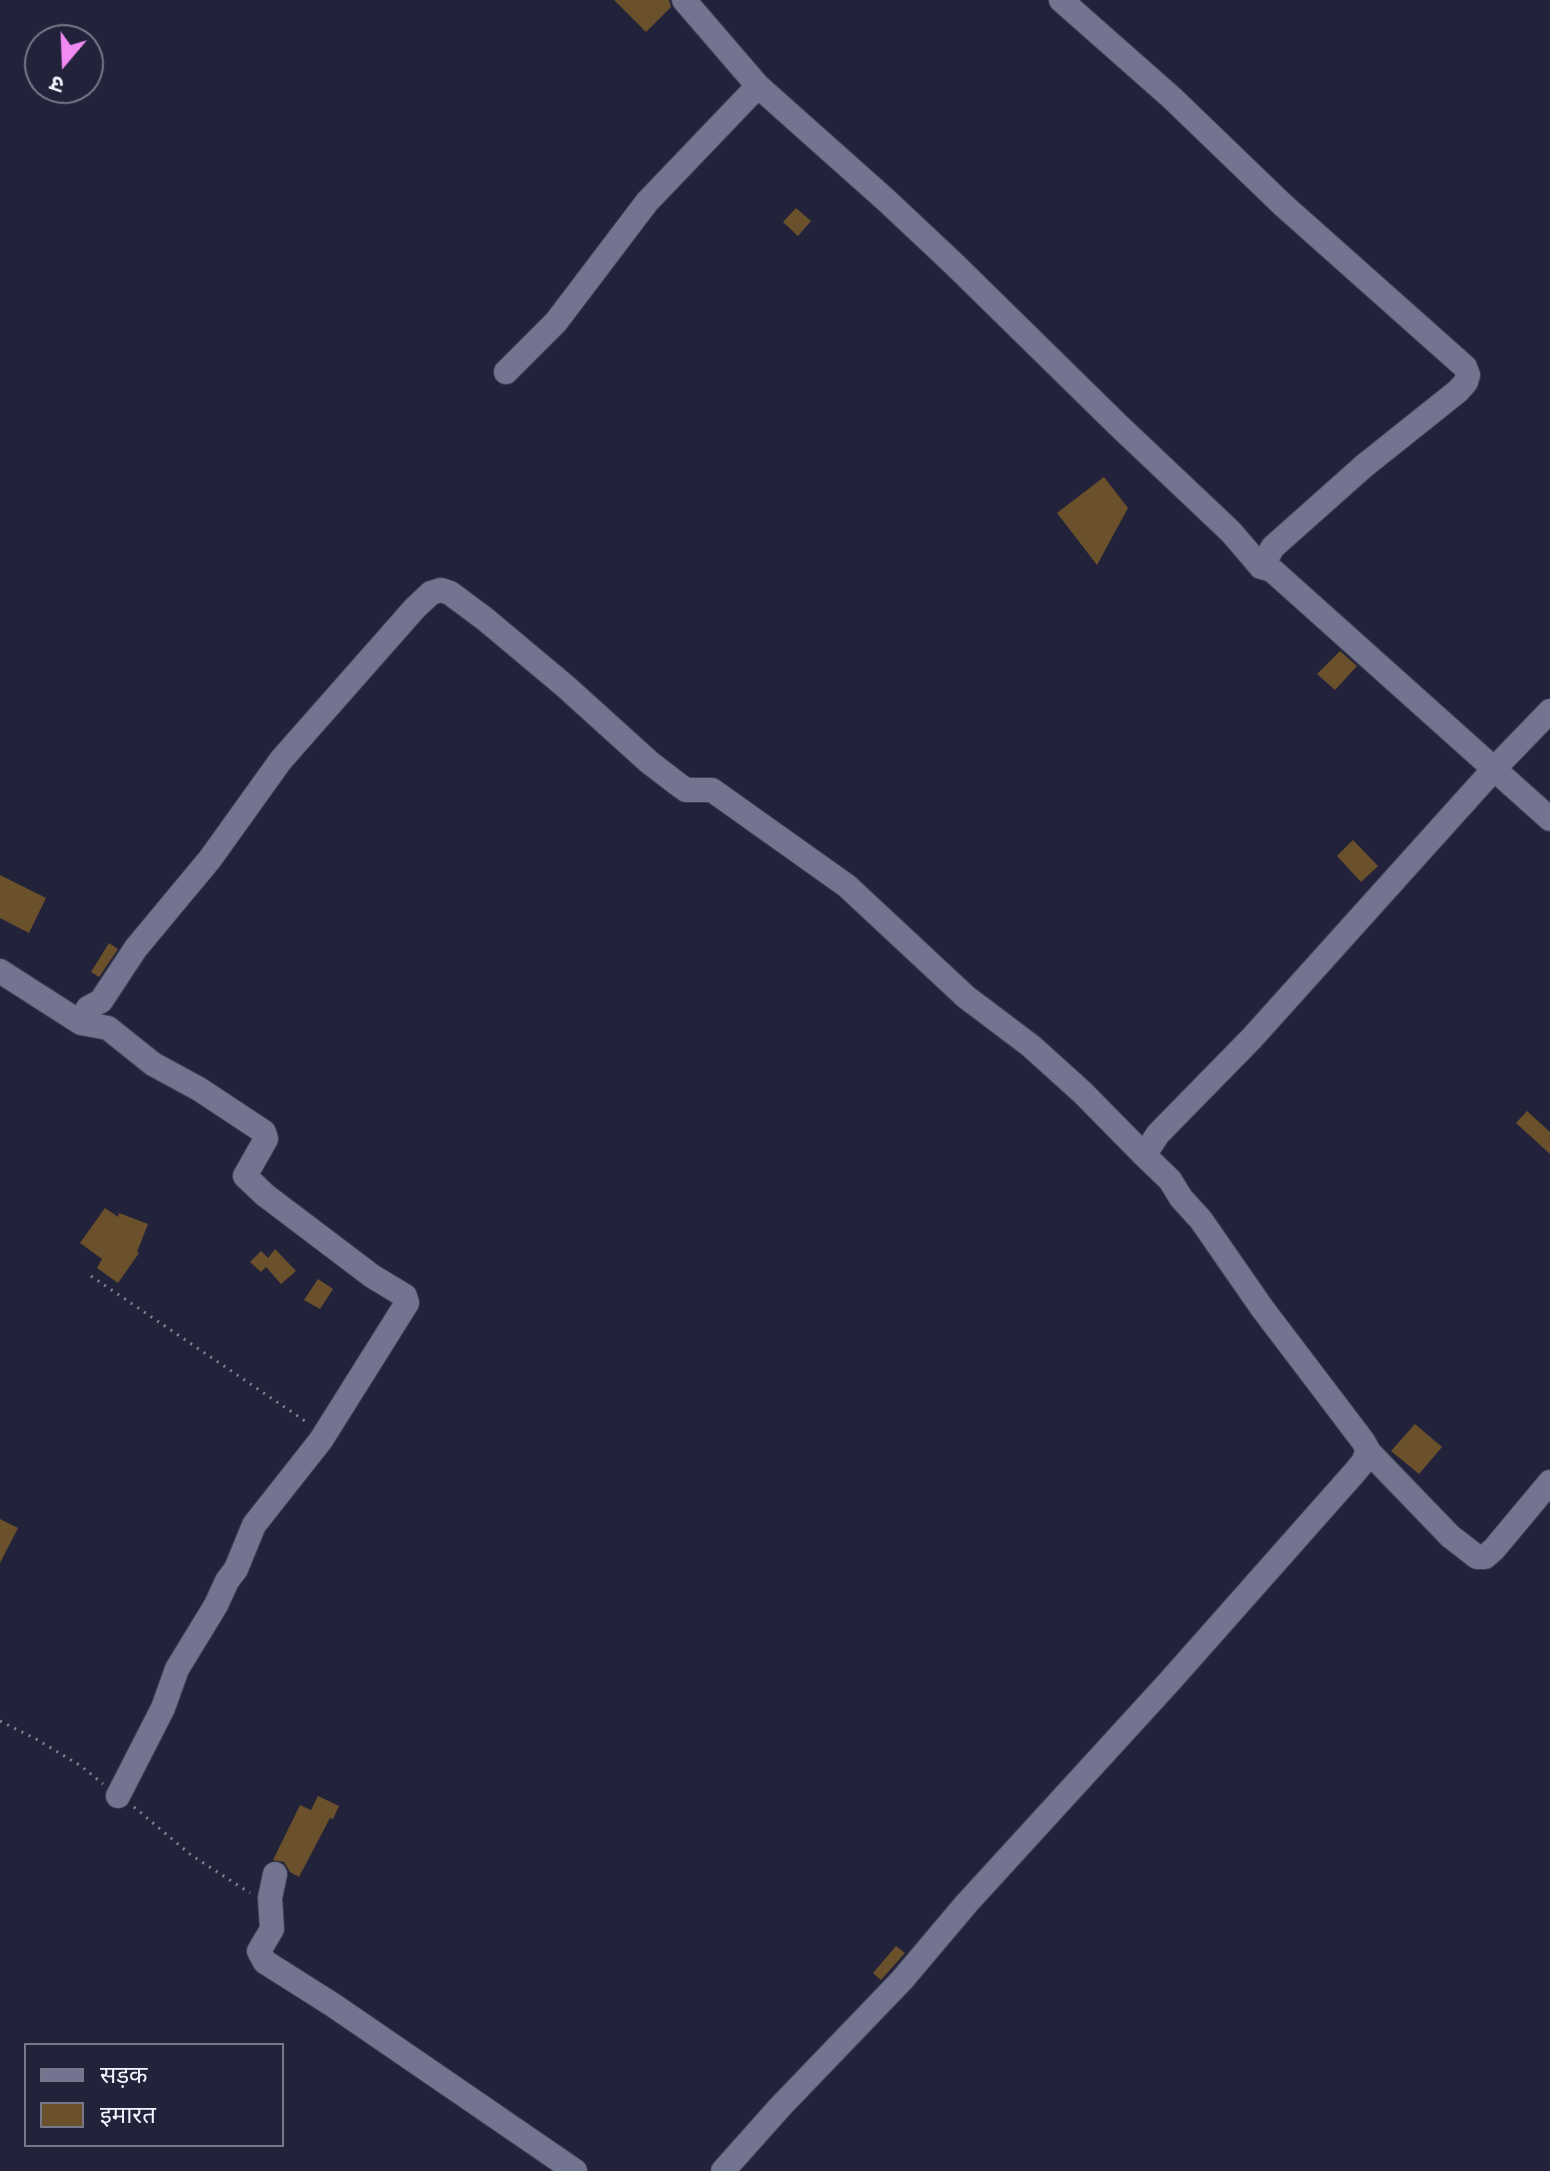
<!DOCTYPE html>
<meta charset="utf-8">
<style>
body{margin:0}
#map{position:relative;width:1550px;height:2171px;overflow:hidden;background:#22233a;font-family:"IBM Plex Serif","Noto Sans Devanagari",serif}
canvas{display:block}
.legend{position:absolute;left:24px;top:2043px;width:260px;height:104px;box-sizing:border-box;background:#22233a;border:2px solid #767788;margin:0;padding:10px 14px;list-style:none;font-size:24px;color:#f3f4fe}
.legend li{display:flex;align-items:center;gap:16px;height:40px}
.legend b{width:40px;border:2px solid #767788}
.north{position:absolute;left:24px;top:24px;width:80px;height:80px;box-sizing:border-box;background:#22233a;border:2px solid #767788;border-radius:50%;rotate:199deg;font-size:22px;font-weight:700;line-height:32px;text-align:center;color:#f3f4fe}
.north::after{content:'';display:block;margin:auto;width:28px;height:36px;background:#f28af3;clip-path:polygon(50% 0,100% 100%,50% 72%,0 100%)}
</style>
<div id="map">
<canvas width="1550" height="2171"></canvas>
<ul class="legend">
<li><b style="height:10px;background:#727490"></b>सड़क</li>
<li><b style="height:22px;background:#6a502b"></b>इमारत</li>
</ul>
<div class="north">उ</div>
</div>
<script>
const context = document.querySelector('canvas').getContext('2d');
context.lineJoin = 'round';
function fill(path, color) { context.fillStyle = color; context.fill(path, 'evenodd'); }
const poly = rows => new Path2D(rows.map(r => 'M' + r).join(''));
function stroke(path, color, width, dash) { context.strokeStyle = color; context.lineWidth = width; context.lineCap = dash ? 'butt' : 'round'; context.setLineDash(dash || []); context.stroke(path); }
const building = poly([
 [614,0,669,0,671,7,646,32],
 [796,208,811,221,798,236,783,222],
 [1104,477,1128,508,1097,565,1057,513],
 [1340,651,1357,666,1335,690,1317,674],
 [1353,840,1378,866,1361,882,1337,856],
 [0,875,46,898,29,933,0,918],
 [109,943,118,949,99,977,91,972],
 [1527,1111,1550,1132,1550,1154,1516,1123],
 [105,1208,118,1217,119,1213,148,1224,137,1252,139,1253,118,1283,97,1268,102,1259,80,1243],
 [275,1249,296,1271,281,1284,266,1267,261,1272,250,1262,261,1251,268,1258],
 [318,1279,333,1289,320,1309,304,1300],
 [1415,1424,1442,1447,1419,1474,1391,1451],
 [0,1519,18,1528,0,1563],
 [318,1796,339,1806,333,1819,330,1818,299,1877,290,1872,284,1862,273,1860,300,1805,311,1810],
 [896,1946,905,1953,881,1980,873,1973]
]);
const path = poly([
 [91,1276,308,1423],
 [0,1721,36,1739,81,1766,103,1784],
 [134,1807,191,1855,250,1893]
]);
const minor = poly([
 [684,0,758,86,887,201,954,264,1118,425,1231,532,1261,567],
 [1061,0,1172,98,1283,205,1465,367,1468,375,1466,382,1458,391,1364,466,1273,547,1261,567,1272,570,1550,819],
 [506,372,556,322,647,202,758,86],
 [0,971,81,1023,88,1008,101,1001,136,948,210,859,281,760,415,608,431,593,441,590,450,593,485,619,565,686,649,762,679,785,686,790,712,790,847,886,966,997,1031,1046,1083,1093,1144,1155],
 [81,1023,108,1028,153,1064,199,1089,264,1132,266,1139,245,1176,265,1195,372,1276,405,1296,407,1303,321,1440,254,1525,236,1569,227,1581,216,1605,177,1669,163,1708,118,1796],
 [1369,1452,1450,1536,1477,1557,1485,1557,1494,1549,1550,1482],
 [275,1874,270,1898,272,1929,259,1951,265,1962,333,2005,575,2171],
 [723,2171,780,2107,902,1980,967,1903,1170,1681,1355,1472,1364,1461,1366,1454,1369,1452,1363,1441,1262,1308,1201,1220,1181,1198,1170,1180,1144,1155,1158,1134,1252,1038,1494,769,1550,711]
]);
fill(building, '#6a502b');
stroke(minor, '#3f3f52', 26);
stroke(path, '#818293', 3, [2, 6]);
stroke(minor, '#727490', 24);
</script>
